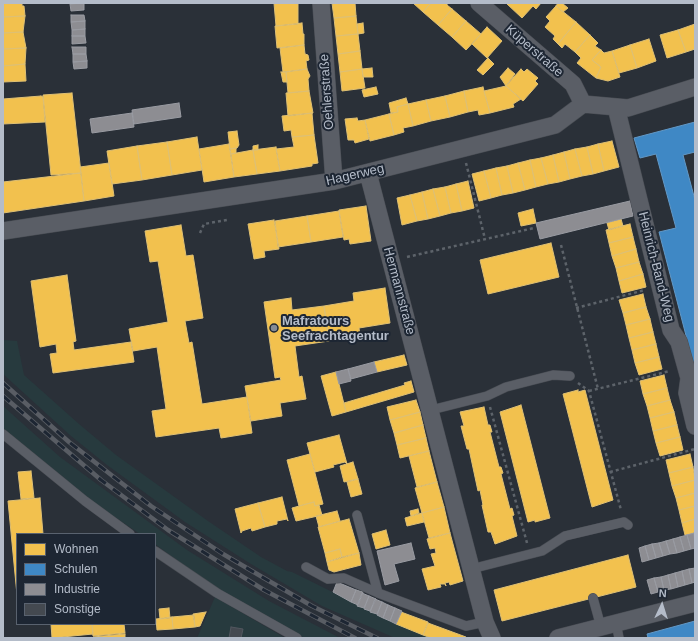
<!DOCTYPE html>
<meta charset="utf-8">
<style>
body{margin:0}
#map{position:relative;width:698px;height:641px;overflow:hidden;background:#2a3038;font-family:Arial,sans-serif}
canvas{display:block}
.frame{position:absolute;inset:0;border:4px solid #b4bcc9;pointer-events:none}
.legend{position:absolute;left:16px;top:533px;width:140px;height:92px;box-sizing:border-box;background:#1d2633;border:1px solid #59626f;margin:0;padding:5px 7px;list-style:none;font-size:12px;color:#b4bcc9}
.legend li{display:flex;align-items:center;gap:8px;height:20px}
.legend b{width:20px;border:1px solid #59626f}
.north{position:absolute;left:642px;top:585px;width:40px;height:40px;-webkit-text-stroke:3px #1d2633;paint-order:stroke;rotate:4deg;font-size:11px;font-weight:700;line-height:16px;text-align:center;color:#b4bcc9}
.north::after{content:'';display:block;margin:auto;width:14px;height:18px;background:#b4bcc9;clip-path:polygon(50% 0,100% 100%,50% 72%,0 100%)}
</style>
<div id="map">
<canvas width="698" height="641"></canvas>
<div class="frame"></div>
<ul class="legend">
<li><b style="height:11px;background:#f2c14e"></b>Wohnen</li>
<li><b style="height:11px;background:#3f88c5"></b>Schulen</li>
<li><b style="height:11px;background:#8d8d92"></b>Industrie</li>
<li><b style="height:11px;background:#444950"></b>Sonstige</li>
</ul>
<div class="north">N</div>
</div>
<script>
const context = document.querySelector('canvas').getContext('2d');
context.lineJoin = 'round';
function fill(path, color) { context.fillStyle = color; context.fill(path, 'evenodd'); }
const poly = rows => new Path2D(rows.map(r => 'M' + r).join(''));
function stroke(path, color, width, dash) { context.strokeStyle = color; context.lineWidth = width; context.lineCap = dash ? 'butt' : 'round'; context.setLineDash(dash || []); context.stroke(path); }
function drawText(font, color, halo, rows, align = 'center') {
  context.font = font + ' Arial,sans-serif'; context.lineWidth = 4; context.setLineDash([]); context.textBaseline = 'middle'; context.strokeStyle = halo; context.fillStyle = color; for (const [text, x, y, turn = 0] of rows) {
    context.save(); context.translate(x, y); context.rotate((+turn || 0) * Math.PI / 180); context.textAlign = isNaN(turn) ? turn : align; if (halo) context.strokeText(text, 0, 0); context.fillText(text, 0, 0); context.restore();
  }
}
const green = poly([
 [3,340,17,341,24,375,79,424,116,455,208,521,261,557,287,571,292,572,397,624,431,638,395,638,322,606,251,564,185,522,107,465,71,436,3,374],
 [3,406,60,457,187,550,269,601,340,638,304,638,208,583,155,544,155,534,140,534,97,505,3,428],
 [215,597,285,638,197,638]
]);
const homes = poly([
 [3,3,22,3,22,6,24,6,25,16,3,17,3,3],
 [274,3,298,3,298,24,276,26,274,3],
 [332,3,355,3,356,16,334,18,332,3],
 [413,3,431,3,423,12,413,3],
 [431,3,447,3,447,5,452,9,438,25,423,12,431,3],
 [508,3,541,3,536,9,533,6,522,18,507,4,508,3],
 [558,3,562,3,568,8,563,12,556,6,558,3],
 [556,6,576,22,558,44,553,39,555,36,545,27,550,21,546,17,556,6],
 [452,9,466,21,452,37,438,25,452,9],
 [25,16,23,32,3,33,3,17,25,16],
 [356,16,358,34,336,36,334,18,356,16],
 [466,21,481,34,466,50,452,37,466,21],
 [576,22,590,35,575,52,565,44,562,48,558,44,576,22],
 [302,23,303,34,304,34,304,45,277,48,275,26,302,23],
 [363,23,364,33,358,34,357,24,363,23],
 [695,24,695,49,686,52,678,30,695,24],
 [487,27,502,41,487,58,472,44,487,27],
 [678,30,686,52,667,58,660,35,678,30],
 [23,32,26,48,3,49,3,33,23,32],
 [358,34,360,51,338,54,336,36,358,34],
 [590,35,598,43,595,46,601,50,592,60,601,67,596,78,577,63,581,58,575,52,590,35],
 [649,39,656,61,637,68,630,45,649,39],
 [304,45,305,54,308,55,309,60,306,61,307,69,283,72,280,48,304,45],
 [630,45,637,68,619,73,612,51,630,45],
 [26,48,25,64,3,66,3,49,26,48],
 [601,50,604,53,612,51,620,77,608,81,596,78,601,67,592,60,601,50],
 [360,51,362,69,340,72,338,54,360,51],
 [488,58,494,64,483,75,477,70,488,58],
 [25,64,26,81,3,82,3,66,25,64],
 [372,68,373,77,363,77,362,69,372,68],
 [508,68,515,74,506,86,500,77,508,68],
 [307,69,310,76,308,79,309,91,288,93,286,72,307,69],
 [362,69,365,88,342,91,340,72,362,69],
 [521,69,524,72,527,69,538,78,535,81,538,84,523,101,506,86,521,69],
 [281,72,286,72,287,82,283,82,281,72],
 [506,86,521,99,513,104,514,107,490,113,484,91,506,86],
 [376,87,378,94,364,97,362,90,376,87],
 [483,87,490,113,479,115,478,110,468,112,464,91,483,87],
 [309,91,313,113,288,116,286,93,309,91],
 [464,91,468,112,450,117,445,96,464,91],
 [72,93,81,173,51,175,43,95,72,93],
 [41,96,43,97,45,122,3,124,3,99,41,96],
 [445,96,450,117,431,121,426,100,445,96],
 [406,98,408,104,397,107,398,112,391,113,389,103,406,98],
 [426,100,431,121,413,126,408,104,426,100],
 [408,104,413,126,403,128,404,132,394,135,389,114,398,112,397,107,408,104],
 [312,113,314,135,292,137,291,130,284,131,282,116,312,113],
 [389,114,394,135,370,141,365,120,389,114],
 [357,118,358,121,365,120,369,139,355,143,354,140,348,140,345,119,357,118],
 [237,131,239,145,237,148,230,149,228,132,237,131],
 [314,135,318,163,312,164,312,166,280,171,276,149,294,147,292,137,314,135],
 [197,137,202,170,172,175,167,142,197,137],
 [612,141,619,167,604,171,598,144,612,141],
 [167,142,172,175,142,180,137,146,167,142],
 [229,144,234,177,204,182,199,149,229,144],
 [598,144,604,171,593,174,587,147,598,144],
 [258,145,258,150,253,150,253,146,258,145],
 [137,146,142,180,112,184,107,151,137,146],
 [276,147,280,171,257,174,253,150,276,147],
 [587,147,593,174,582,176,575,149,587,147],
 [236,148,236,153,231,154,230,149,236,148],
 [575,149,582,176,570,179,564,152,575,149],
 [253,150,257,174,234,177,231,154,253,150],
 [564,152,570,179,559,182,553,155,564,152],
 [553,155,559,182,548,184,541,158,553,155],
 [541,158,548,184,536,187,530,160,541,158],
 [530,160,536,187,525,190,518,163,530,160],
 [109,163,114,196,84,201,80,167,109,163],
 [518,163,525,190,513,193,507,166,518,163],
 [507,166,513,193,502,195,496,168,507,166],
 [496,168,502,195,491,198,484,171,496,168],
 [484,171,491,198,479,201,472,174,484,171],
 [81,173,84,201,3,213,3,182,81,173],
 [468,181,474,208,462,211,456,184,468,181],
 [456,184,462,211,451,213,445,187,456,184],
 [445,187,451,213,440,216,433,189,445,187],
 [433,189,440,216,428,219,422,192,433,189],
 [422,192,428,219,417,221,410,195,422,192],
 [410,195,417,221,402,225,397,198,410,195],
 [366,206,371,241,350,244,349,239,344,240,339,210,366,206],
 [533,209,536,223,521,226,518,213,533,209],
 [339,211,343,237,311,242,307,216,339,211],
 [307,216,311,242,278,247,275,221,307,216],
 [621,219,623,226,609,230,607,223,621,219],
 [274,220,279,249,264,251,265,257,254,259,248,224,274,220],
 [630,224,633,237,609,243,606,230,630,224],
 [181,225,186,256,193,255,203,318,185,321,189,343,192,342,202,404,247,397,252,433,221,438,219,428,156,437,152,411,166,409,157,347,133,351,129,329,168,322,158,261,150,262,145,231,181,225],
 [633,237,636,249,612,256,609,243,633,237],
 [551,243,559,277,488,294,480,260,551,243],
 [636,249,639,262,616,268,612,256,636,249],
 [639,262,643,274,619,281,616,268,639,262],
 [643,274,646,287,622,293,619,281,643,274],
 [67,275,76,341,73,342,74,350,131,342,134,362,53,373,50,354,57,353,56,344,40,347,31,281,67,275],
 [385,288,390,323,359,328,360,336,329,341,324,306,354,301,353,293,385,288],
 [643,294,646,307,623,313,619,300,643,294],
 [291,298,292,310,324,306,329,341,295,346,299,377,302,376,306,399,280,403,282,416,251,421,245,386,281,380,280,377,275,378,264,302,291,298],
 [646,307,650,319,626,325,623,313,646,307],
 [650,319,653,332,629,338,626,325,650,319],
 [653,332,656,344,632,350,629,338,653,332],
 [656,344,659,357,635,363,632,350,656,344],
 [404,355,407,365,377,372,374,362,404,355],
 [659,357,662,369,639,375,635,363,659,357],
 [336,372,346,412,332,416,321,376,336,372],
 [664,375,667,388,643,394,640,381,664,375],
 [411,381,414,392,346,412,344,403,405,385,404,383,411,381],
 [667,388,670,400,647,406,643,394,667,388],
 [578,390,578,392,585,390,613,500,592,507,563,394,578,390],
 [416,400,420,412,390,420,387,407,416,400],
 [670,400,674,412,650,418,647,406,670,400],
 [521,405,550,518,535,522,535,520,528,522,500,412,521,405],
 [484,407,488,425,490,425,492,432,490,432,499,467,501,467,503,473,501,474,510,509,512,508,514,515,512,516,517,536,495,544,491,532,488,532,482,505,483,505,480,490,478,491,469,449,467,449,461,426,464,426,460,412,484,407],
 [420,412,423,425,394,433,390,420,420,412],
 [674,412,677,425,653,431,650,418,674,412],
 [423,425,426,438,397,445,394,433,423,425],
 [677,425,680,437,656,443,653,431,677,425],
 [339,435,347,464,345,462,333,465,334,467,315,472,307,443,339,435],
 [680,437,683,450,660,456,656,443,680,437],
 [426,438,429,451,400,458,397,445,426,438],
 [429,451,437,482,417,487,409,456,429,451],
 [310,454,323,504,315,506,314,502,299,506,287,460,310,454],
 [690,454,693,467,669,473,666,460,690,454],
 [353,462,358,479,344,482,340,466,353,462],
 [693,467,695,480,672,486,669,473,693,467],
 [31,471,34,498,21,499,18,472,31,471],
 [358,479,362,494,351,497,347,482,358,479],
 [695,480,695,493,676,498,672,486,695,480],
 [437,482,444,507,422,513,415,488,437,482],
 [695,493,695,506,679,510,676,498,695,493],
 [282,497,288,521,287,519,277,521,277,524,265,527,258,503,282,497],
 [40,498,43,534,17,534,17,595,8,501,40,498],
 [314,502,315,506,319,505,322,515,296,521,292,508,314,502],
 [258,503,265,527,252,531,251,528,242,531,241,533,235,509,258,503],
 [695,506,695,519,682,523,679,510,695,506],
 [444,507,450,533,429,538,422,513,444,507],
 [418,509,419,513,411,516,410,511,418,509],
 [337,511,340,521,319,527,316,516,337,511],
 [422,513,424,522,407,526,405,518,422,513],
 [349,519,359,553,342,557,340,549,325,553,318,527,349,519],
 [695,519,695,533,685,535,682,523,695,519],
 [386,530,390,545,376,549,372,534,386,530],
 [450,533,463,581,450,585,449,582,445,583,446,586,445,584,440,584,441,587,428,590,422,569,435,566,431,554,436,553,435,548,430,549,427,539,450,533],
 [340,549,342,557,327,562,325,553,340,549],
 [359,553,361,565,334,572,329,570,327,562,359,553],
 [628,555,636,587,502,621,494,590,628,555],
 [169,608,170,618,160,619,159,609,169,608],
 [206,612,200,626,195,627,193,614,206,612],
 [401,612,428,622,423,635,396,624,401,612],
 [194,615,195,627,173,629,172,617,194,615],
 [172,617,173,629,157,630,156,619,172,617],
 [428,623,466,637,465,638,431,638,423,635,428,623],
 [51,624,92,624,93,634,52,638,51,624],
 [92,624,124,624,125,633,93,636,92,624],
 [125,634,125,638,93,638,93,637,125,634]
]);
const schools = poly([
 [695,122,695,152,683,155,695,200,695,370,659,232,676,228,656,154,640,158,634,138,695,122],
 [695,621,695,638,648,638,647,634,695,621]
]);
const industry = poly([
 [84,3,84,10,71,11,70,4,84,3],
 [71,15,84,15,85,21,71,22,71,15],
 [85,21,85,29,72,30,71,22,85,21],
 [85,29,85,36,72,36,72,30,85,29],
 [72,36,85,36,86,43,72,44,72,36],
 [72,47,86,47,86,54,73,54,72,47],
 [73,54,86,54,87,61,73,62,73,54],
 [87,61,87,68,74,69,73,62,87,61],
 [179,103,181,117,134,124,132,110,179,103],
 [132,113,134,127,92,133,90,119,132,113],
 [630,201,633,216,540,239,536,223,630,201],
 [374,362,377,372,351,379,348,369,374,362],
 [348,369,351,381,339,384,336,372,348,369],
 [694,533,695,548,691,549,687,535,694,533],
 [687,535,691,549,684,551,680,537,687,535],
 [680,537,684,551,677,553,673,539,680,537],
 [673,539,677,553,670,554,666,541,673,539],
 [666,541,670,554,663,556,659,543,666,541],
 [411,543,415,559,394,564,399,581,385,585,377,551,411,543],
 [659,543,663,556,656,558,652,544,659,543],
 [652,544,656,558,649,560,645,546,652,544],
 [645,546,649,560,642,562,639,548,645,546],
 [695,568,695,582,692,583,689,569,695,568],
 [689,569,692,583,685,585,682,571,689,569],
 [682,571,685,585,678,587,675,573,682,571],
 [675,573,678,587,671,589,668,575,675,573],
 [668,575,671,589,664,590,661,577,668,575],
 [661,577,664,590,658,592,654,578,661,577],
 [654,578,658,592,651,594,647,580,654,578],
 [337,582,356,590,351,602,333,592,337,582],
 [356,590,363,592,358,605,351,602,356,590],
 [362,593,369,596,364,608,357,606,362,593],
 [369,596,376,599,370,611,364,609,369,596],
 [375,599,382,602,377,614,370,612,375,599],
 [382,602,388,605,383,618,377,615,382,602],
 [388,605,395,608,390,621,383,618,388,605],
 [395,608,402,611,396,624,390,621,395,608]
]);
const building = poly([
 [231,627,243,629,241,638,229,638,231,627]
]);
const path = poly([
 [466,163,485,239],
 [200,233,204,224,227,220],
 [561,245,598,389],
 [407,257,534,228],
 [576,308,645,290],
 [578,383,589,391,621,510],
 [589,391,670,371],
 [490,407,527,543],
 [610,472,695,449]
]);
const lane = poly([
 [431,410,487,396,506,387,553,375,570,376],
 [3,434,85,501,130,534],
 [357,515,378,593],
 [155,551,217,593,297,638],
 [306,567,328,579,344,578,378,593,466,626,485,622],
 [471,569,542,551,565,536,624,522,628,525],
 [593,598,601,627],
 [616,623,619,638]
]);
const street = poly([
 [321,3,334,181],
 [479,3,573,84,583,104],
 [616,107,671,330,679,342,689,378,687,393,695,426],
 [368,173,485,622,492,638],
 [3,231,334,181,555,125,583,104,628,108,695,87],
 [558,638,695,603]
]);
const rail = poly([
 [3,383,69,442,151,506,223,554,269,581,312,606,377,638],
 [3,396,101,480,168,530,264,590,355,638]
]);
const markers = [
 [274,328,4,"#848b96"]
];
const streetNames = [
 ["Küperstraße",534,51,41],
 ["Oehlerstraße",327,92,-94],
 ["Hagerweg",355,175,-13],
 ["Heinrich-Band-Weg",656,267,76],
 ["Hermannstraße",399,291,75]
];
const poiNames = [
 ["Mafratours",282,321],
 ["Seefrachtagentur",282,336]
];
fill(green, '#273a3e');
fill(homes, '#f2c14e');
stroke(homes, '#dfc073', 1);
fill(schools, '#3f88c5');
stroke(schools, '#6298c6', 1);
fill(industry, '#8d8d92');
stroke(industry, '#999ba2', 1);
fill(building, '#444950');
stroke(building, '#52575f', 1);
stroke(lane, '#484c53', 10);
stroke(street, '#484c53', 18);
stroke(path, '#5d636a', 2.5, [3, 3]);
stroke(lane, '#5a5e66', 9);
stroke(street, '#5a5e66', 17);
stroke(rail, '#595d64', 4.5);
stroke(rail, '#1d2633', 3, [9]);
for (const [x, y, r, color] of markers) { const dot = new Path2D(); dot.arc(x, y, r, 0, 2 * Math.PI); context.fillStyle = color; context.fill(dot); stroke(dot, '#1d2633', 1.5); }
drawText('13px', '#b4bcc9', '#1d2633', streetNames);
drawText('bold 13px', '#b4bcc9', '#1d2633', poiNames, 'left');
</script>
